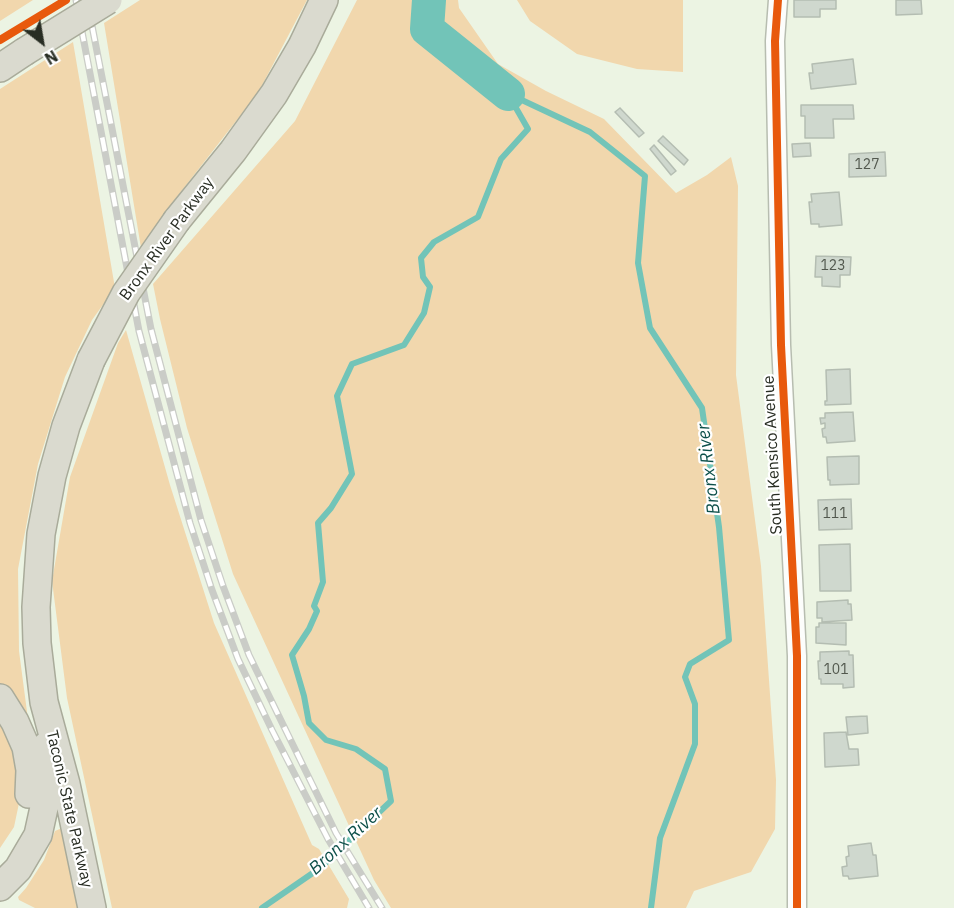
<!DOCTYPE html>
<style>
body{margin:0}
#map{position:relative;width:954px;height:908px;overflow:hidden;background:#ecf4e3;font-family:"IBM Plex Sans",sans-serif}
canvas{display:block}
.north{position:absolute;left:12px;top:12px;width:60px;height:60px;-webkit-text-stroke:4px #fff;paint-order:stroke;rotate:149deg;font-size:16px;font-weight:700;line-height:24px;text-align:center;color:#282d23}
.north::after{content:'';display:block;margin:auto;width:21px;height:27px;background:#282d23;clip-path:polygon(50% 0,100% 100%,50% 72%,0 100%)}
</style>
<div id="map">
<canvas width="954" height="908"></canvas>
<div class="north">N</div>
</div>
<script>
const context = document.querySelector('canvas').getContext('2d');
context.lineJoin = 'round';
function fill(path, color) { context.fillStyle = color; context.fill(path, 'evenodd'); }
const poly = rows => new Path2D(rows.map(r => 'M' + r).join(''));
function stroke(path, color, width, dash) { context.strokeStyle = color; context.lineWidth = width; context.lineCap = dash ? 'butt' : 'round'; context.setLineDash(dash || []); context.stroke(path); }
function drawText(font, color, halo, rows, align = 'center') {
  context.font = font + ' "IBM Plex Sans",sans-serif'; context.lineWidth = 4.5; context.setLineDash([]); context.textBaseline = 'middle'; context.strokeStyle = halo; context.fillStyle = color; for (const [text, x, y, turn = 0] of rows) {
    context.save(); context.translate(x, y); context.rotate((+turn || 0) * Math.PI / 180); context.textAlign = isNaN(turn) ? turn : align; if (halo) context.strokeText(text, 0, 0); context.fillText(text, 0, 0); context.restore();
  }
}
const green = poly([
 [0,0,33,0,0,21],
 [140,0,307,0,258,93,176,198,141,248,104,23],
 [357,0,458,0,459,8,498,64,546,91,604,119,676,193,707,175,731,157,738,186,736,375,761,566,776,780,775,829,751,872,694,891,686,908,391,908,374,880,233,574,187,428,160,319,153,284,295,121],
 [517,0,683,0,683,72,637,69,577,54,530,21],
 [73,42,115,288,92,320,65,377,38,464,18,569,19,651,29,727,0,685,0,89],
 [126,330,170,485,214,623,312,845,319,849,349,899,347,908,112,908,67,698,52,581,70,477,118,343],
 [0,717,18,751,22,789,14,827,0,848],
 [62,828,82,908,35,908,19,900,18,897,26,888,44,860,55,831]
]);
const stream = poly([
 [509,94,590,132,645,176,638,263,650,328,702,408,719,527,729,640,690,664,685,677,695,704,695,744,660,838,651,908],
 [262,908,320,868,391,801,385,769,356,749,326,740,309,723,304,696,292,655,309,629,317,611,314,606,323,582,318,523,331,508,352,474,337,396,352,364,404,345,424,313,430,287,423,277,421,258,434,242,478,217,501,159,528,129,508,94]
]);
const river = poly([
 [429,0,427,29,508,94]
]);
const building = poly([
 [794,0,836,0,836,9,820,9,820,17,794,17,794,0],
 [896,0,921,0,922,14,896,15,896,0],
 [853,59,856,84,811,89,809,73,813,73,812,64,853,59],
 [801,105,853,105,854,119,833,119,834,138,805,138,805,116,801,116,801,105],
 [620,108,644,133,639,137,615,112,620,108],
 [663,136,688,160,684,165,658,141,663,136],
 [810,143,811,156,793,157,792,144,810,143],
 [654,145,676,171,671,175,650,149,654,145],
 [885,152,886,176,849,177,849,154,885,152],
 [839,192,842,225,819,227,819,224,811,224,809,202,812,202,811,194,839,192],
 [816,256,851,257,850,275,840,275,840,287,822,286,822,277,815,277,816,256],
 [850,369,851,404,825,405,825,401,827,401,826,370,850,369],
 [853,412,855,441,827,443,826,437,823,437,822,429,825,428,825,423,821,424,820,418,825,418,825,413,853,412],
 [859,456,859,484,830,485,830,480,828,480,827,457,859,456],
 [851,499,852,529,819,530,818,500,851,499],
 [850,544,851,591,820,591,819,545,850,544],
 [848,600,848,604,851,604,852,620,822,622,822,618,817,618,817,602,848,600],
 [819,623,846,623,846,645,816,643,816,627,819,627,819,623],
 [849,651,849,655,853,655,854,687,843,688,843,684,821,684,821,679,819,679,818,661,820,661,820,652,849,651],
 [867,716,868,733,848,735,846,717,867,716],
 [846,732,849,749,858,749,859,765,825,767,824,733,846,732],
 [871,843,873,855,876,855,878,876,849,879,848,876,843,876,842,867,847,866,846,857,849,856,848,846,871,843]
]);
const minor = poly([
 [778,0,775,41,781,345,797,656,797,908]
]);
const highway = poly([
 [0,68,24,52],
 [177,220,233,151,274,94,302,46,324,0],
 [91,360,66,426,52,476,41,534,36,607,37,643,44,702,66,784,92,908],
 [0,698,15,722,26,747,30,770,29,794],
 [0,887,18,869,38,835,47,794,46,746]
]);
const rail = poly([
 [76,0,139,331,190,523,212,590,238,659,272,730,328,839,369,908],
 [87,0,151,329,201,520,223,586,249,655,336,833,382,908]
]);
const highwayBridge = poly([
 [24,52,108,0],
 [91,360,126,293,177,220]
]);
const cycleway = poly([
 [778,0,775,41,781,345,797,656,797,908],
 [0,40,66,0]
]);
const numberNames = [
 ["127",867,165],
 ["123",833,266],
 ["111",835,514],
 ["101",836,670]
];
const streetNames = [
 ["Bronx River Parkway",167,239,-54],
 ["South Kensico Avenue",773,455,-93],
 ["Taconic State Parkway",69,809,77]
];
const waterNames = [
 ["Bronx River",709,469,-97],
 ["Bronx River",346,841,-42]
];
fill(green, '#f1d7ad');
stroke(stream, '#72c4b8', 6);
stroke(river, '#72c4b8', 34);
fill(building, '#cfd8ce');
stroke(building, '#b4bdb2', 1.5);
stroke(minor, '#b7bdb0', 21);
stroke(highway, '#a9ab9a', 30);
stroke(minor, '#fcfdfb', 18);
stroke(highway, '#dadacf', 27);
stroke(rail, '#caccc7', 7);
stroke(rail, '#fff', 4.5, [14]);
stroke(highwayBridge, '#a9ab9a', 30, []);
stroke(highwayBridge, '#dadacf', 27);
stroke(cycleway, '#e8590c', 8);
drawText('14px', '#52584e', null, numberNames);
drawText('16px', '#282d23', '#fff', streetNames);
drawText('italic 18px', '#0d504a', '#fff', waterNames);
</script>
